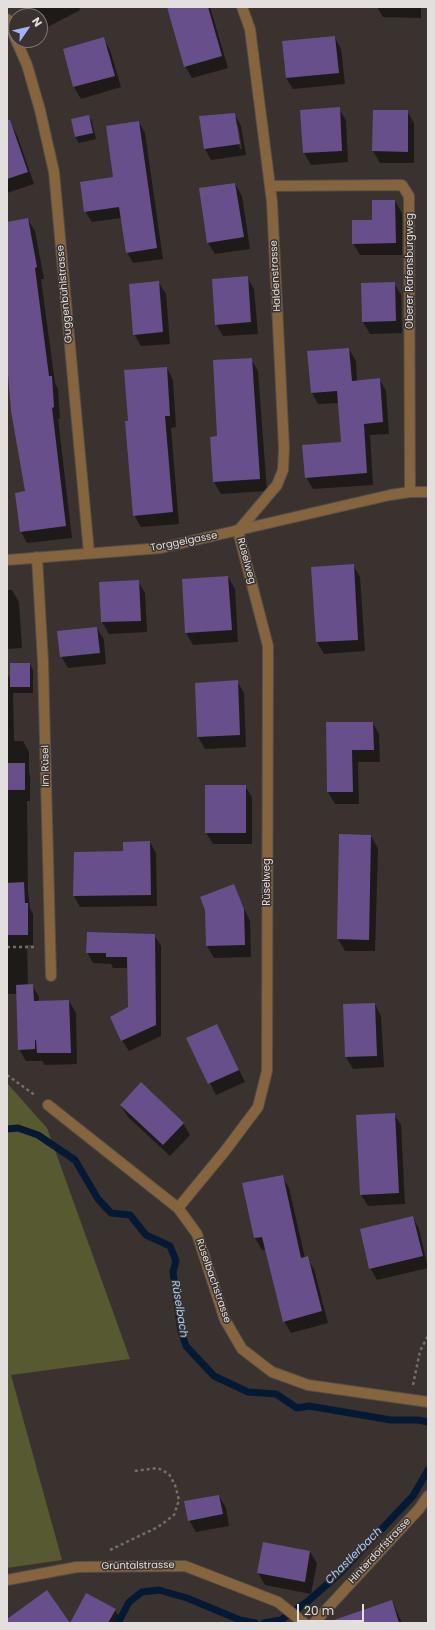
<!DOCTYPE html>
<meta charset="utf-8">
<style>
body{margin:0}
#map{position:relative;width:435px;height:1630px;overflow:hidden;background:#39322e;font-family:Poppins,sans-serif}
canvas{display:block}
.frame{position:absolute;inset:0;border:8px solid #e3dfdc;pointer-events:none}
.north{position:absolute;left:8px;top:8px;width:40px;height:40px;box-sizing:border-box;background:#39322e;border:1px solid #7d7774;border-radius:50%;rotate:56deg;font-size:11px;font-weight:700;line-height:16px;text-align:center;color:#e3dfdc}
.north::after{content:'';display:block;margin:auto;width:14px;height:18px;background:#a3b2fd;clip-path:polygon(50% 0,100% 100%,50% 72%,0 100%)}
.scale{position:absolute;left:297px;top:1604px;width:67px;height:18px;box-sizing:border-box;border:2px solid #e3dfdc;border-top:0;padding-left:5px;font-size:12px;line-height:14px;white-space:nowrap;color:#e3dfdc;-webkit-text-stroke:3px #39322e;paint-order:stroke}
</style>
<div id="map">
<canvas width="435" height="1630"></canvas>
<div class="frame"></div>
<div class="north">N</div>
<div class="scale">20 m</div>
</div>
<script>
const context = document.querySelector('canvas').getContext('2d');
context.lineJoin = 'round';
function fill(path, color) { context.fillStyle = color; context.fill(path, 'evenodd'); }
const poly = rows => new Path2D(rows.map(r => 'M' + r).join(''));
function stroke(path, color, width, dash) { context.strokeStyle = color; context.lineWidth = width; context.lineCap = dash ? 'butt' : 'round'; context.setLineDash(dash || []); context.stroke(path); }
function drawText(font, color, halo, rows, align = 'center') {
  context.font = font + ' Poppins,sans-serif'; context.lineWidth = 3; context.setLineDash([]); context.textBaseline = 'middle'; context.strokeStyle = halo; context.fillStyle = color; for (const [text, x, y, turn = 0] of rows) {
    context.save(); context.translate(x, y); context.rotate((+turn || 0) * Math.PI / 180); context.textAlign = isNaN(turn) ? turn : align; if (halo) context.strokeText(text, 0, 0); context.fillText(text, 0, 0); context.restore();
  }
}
const green = poly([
 [7,1083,47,1128,130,1359,11,1375,62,1560,7,1568]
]);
const shadow = poly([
 [29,7,79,7,80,10,42,30,40,27,40,16,34,16],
 [180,7,210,7,228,68,192,78,185,66],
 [377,7,421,7,421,18,383,17],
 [335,37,341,49,345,84,293,89,286,78],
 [103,38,110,50,121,87,81,99,74,87,64,50],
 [339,109,346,120,348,162,311,165,304,153],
 [374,111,407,111,414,123,414,163,380,163,373,151],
 [235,115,241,126,246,155,211,160,205,149],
 [236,125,238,125,242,149,240,149],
 [89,116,92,122,96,139,79,143,75,137],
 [139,122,145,133,163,259,133,263,127,252,121,218,92,222,85,211,115,177],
 [10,123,17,135,34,184,7,193,7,125],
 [235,184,242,196,250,249,215,254,208,243],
 [395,201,402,213,402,255,360,255,353,243,373,221],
 [28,220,35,231,44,279,41,279,55,383,58,389,60,419,58,419,72,538,27,543,21,532,26,492,7,366,7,223],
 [247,277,254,289,258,334,223,336,216,324],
 [159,283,166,294,170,344,141,346,134,334],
 [394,283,401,295,402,333,370,334,363,322,362,284],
 [349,349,356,361,357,381,380,380,386,391,389,434,370,435,373,485,313,489,306,477,342,443,339,403,318,404,312,393],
 [251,359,258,371,267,491,221,494,214,482,211,438,218,437],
 [167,368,173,380,176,427,171,428,179,524,141,527,134,515,129,422],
 [353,565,360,577,365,651,324,654,317,642],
 [228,577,235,589,238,642,193,645,186,633],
 [138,581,145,593,147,632,109,634,102,622],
 [7,590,12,590,19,602,22,648,7,649],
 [97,628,104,640,106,664,68,668,61,656],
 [30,664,33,670,33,693,13,693,14,741,23,741,29,752,29,772,30,775,30,801,27,801,28,891,30,908,33,914,33,945,27,945,28,986,32,985,39,997,39,1002,69,1001,76,1013,77,1064,45,1065,42,1061,26,1061,19,1049,17,994,7,994,7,673,11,680],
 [237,681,244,693,246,747,205,749,198,737],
 [327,723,373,723,379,734,380,762,358,762,359,804,335,804,328,792],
 [245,786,252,797,252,844,213,844,206,833],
 [371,836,378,848,375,951,345,951,338,939],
 [150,842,156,853,157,906,80,907,74,896,124,852],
 [233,885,250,921,251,957,214,958,207,946,206,910],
 [154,935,161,946,161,1036,129,1051,122,1040,129,1008,128,968,113,968,111,964,93,963,87,952],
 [375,1004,381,1016,384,1067,353,1069,346,1057],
 [217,1025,245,1082,216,1095,188,1039],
 [121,1106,183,1123,190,1135,170,1156,128,1117],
 [394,1114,401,1125,405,1204,368,1206,361,1195],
 [282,1176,289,1188,305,1258,307,1258,314,1269,328,1323,291,1333,284,1321,266,1249,262,1250,255,1238,244,1184],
 [413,1217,419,1229,428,1268,377,1280,370,1268],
 [219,1496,226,1508,229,1526,196,1532,189,1520],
 [263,1543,310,1552,317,1563,311,1594,265,1585,258,1573],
 [392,1601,402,1623,361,1623],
 [115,1610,123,1623,71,1623]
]);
const stream = poly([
 [7,1129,18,1128,38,1135,75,1160,98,1199,111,1213,130,1215,146,1235,170,1246,176,1261,173,1272,181,1331,186,1346,214,1376,248,1392,276,1394,297,1408,309,1406,391,1420,418,1420,428,1422],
 [118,1623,129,1602,142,1592,159,1590,187,1598,240,1620,255,1623],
 [264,1623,281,1620,307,1602,339,1574,413,1496,428,1470]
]);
const building = poly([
 [167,7,208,7,222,56,184,67],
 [335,36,339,73,286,78,282,41],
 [104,37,115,76,73,87,63,49],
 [340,107,342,151,303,153,300,110],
 [373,110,408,110,408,152,372,151],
 [235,113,240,144,204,149,199,116],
 [89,115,93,133,75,137,71,119],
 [7,120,10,120,28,172,7,179],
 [139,121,157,248,126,253,119,207,84,212,80,182,113,177,106,126],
 [235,183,244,237,207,243,199,188],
 [372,200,395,200,396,243,352,244,352,220,372,220],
 [28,218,37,267,35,268,49,376,52,376,54,407,52,408,66,526,20,532,15,493,25,491,11,411,7,362,7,222],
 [248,276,251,322,215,325,212,279],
 [159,281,163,332,133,335,129,284],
 [395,282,396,321,362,322,361,283],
 [349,348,352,381,380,378,383,422,364,424,367,473,305,478,302,445,341,442,337,391,311,393,307,351],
 [252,358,260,479,213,482,210,437,217,436,213,360],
 [167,367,170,416,165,416,173,512,133,516,125,421,128,421,124,370],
 [354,564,358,640,316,642,311,567],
 [228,576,232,630,185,633,182,579],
 [139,580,141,621,101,622,99,582],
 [97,627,100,653,60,657,57,631],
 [10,663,30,663,30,687,10,687],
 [238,680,240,735,197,737,195,683],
 [326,722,373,722,374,750,352,750,353,792,327,792],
 [7,763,25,763,25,790,7,790],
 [205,785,246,785,246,833,205,833],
 [339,834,371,835,369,940,337,939],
 [150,841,151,895,73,896,74,852,123,851,123,842],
 [24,882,25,903,28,903,28,935,7,935,7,883],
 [234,884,244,909,245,945,206,946,205,910,200,897],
 [87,932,155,934,156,1025,121,1041,110,1017,128,1007,127,957,106,957,106,953,86,953],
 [33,984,34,1001,69,1000,71,1053,37,1053,36,1040,35,1040,35,1049,18,1050,16,985],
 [375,1003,377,1056,345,1057,343,1004],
 [217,1024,239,1070,208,1084,186,1038],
 [141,1082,184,1123,163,1145,120,1105],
 [395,1113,399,1193,360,1195,356,1115],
 [283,1175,301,1258,308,1256,322,1311,283,1322,262,1237,254,1238,242,1183],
 [413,1216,423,1256,369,1269,360,1229],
 [219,1495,223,1514,188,1521,184,1501],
 [263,1542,310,1551,305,1582,257,1573],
 [47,1590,70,1623,86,1593,116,1609,108,1623,7,1623,7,1619],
 [392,1600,399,1623,334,1623,334,1620]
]);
const path = poly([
 [7,947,34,947],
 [7,1075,36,1096],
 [413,1385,420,1351,428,1336],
 [110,1550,158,1527,174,1515,179,1500,175,1485,169,1474,158,1468,134,1471]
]);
const service = poly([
 [270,186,402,185,409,196,410,492]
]);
const minor = poly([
 [7,19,16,40],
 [16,40,27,65,40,110,54,172,89,553],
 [37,557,43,662,51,976],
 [7,560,161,548,390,495,410,492,428,492],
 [48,1105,178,1208,197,1234,225,1320,242,1349,272,1372,308,1385,428,1402],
 [178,1208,225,1151,258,1107,267,1071,268,646,238,531,277,485,283,470,284,448,272,202,250,29,242,7],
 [7,1580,77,1567,185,1566,278,1602,304,1623],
 [314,1623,419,1509,428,1496]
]);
const streetNames = [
 ["Oberer Rafensburgweg",410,271,-90],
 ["Haldenstrasse",276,276,-93],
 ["Guggenbühlstrasse",65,294,-95],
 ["Torggelgasse",184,542,-11],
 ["Rüselweg",246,561,75],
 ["Im Rüsel",46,766,-91],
 ["Rüselweg",267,882,-90],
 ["Rüselbachstrasse",213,1281,71],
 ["Hinterdorfstrasse",380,1551,-47],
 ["Grüntalstrasse",138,1566,-1]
];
const waterNames = [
 ["Rüselbach",179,1309,81],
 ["Chastlerbach",354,1556,-45]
];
fill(green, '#575930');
fill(shadow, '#0007');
stroke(stream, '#041a34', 7);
fill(building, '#664f8b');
stroke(service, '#544e4a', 12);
stroke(minor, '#544e4a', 12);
stroke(path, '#746e6a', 2.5, [3, 3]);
stroke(service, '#86643d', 10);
stroke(minor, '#86643d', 10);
drawText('10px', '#e3dfdc', '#39322e', streetNames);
drawText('italic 11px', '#a7cdfb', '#39322e', waterNames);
</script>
